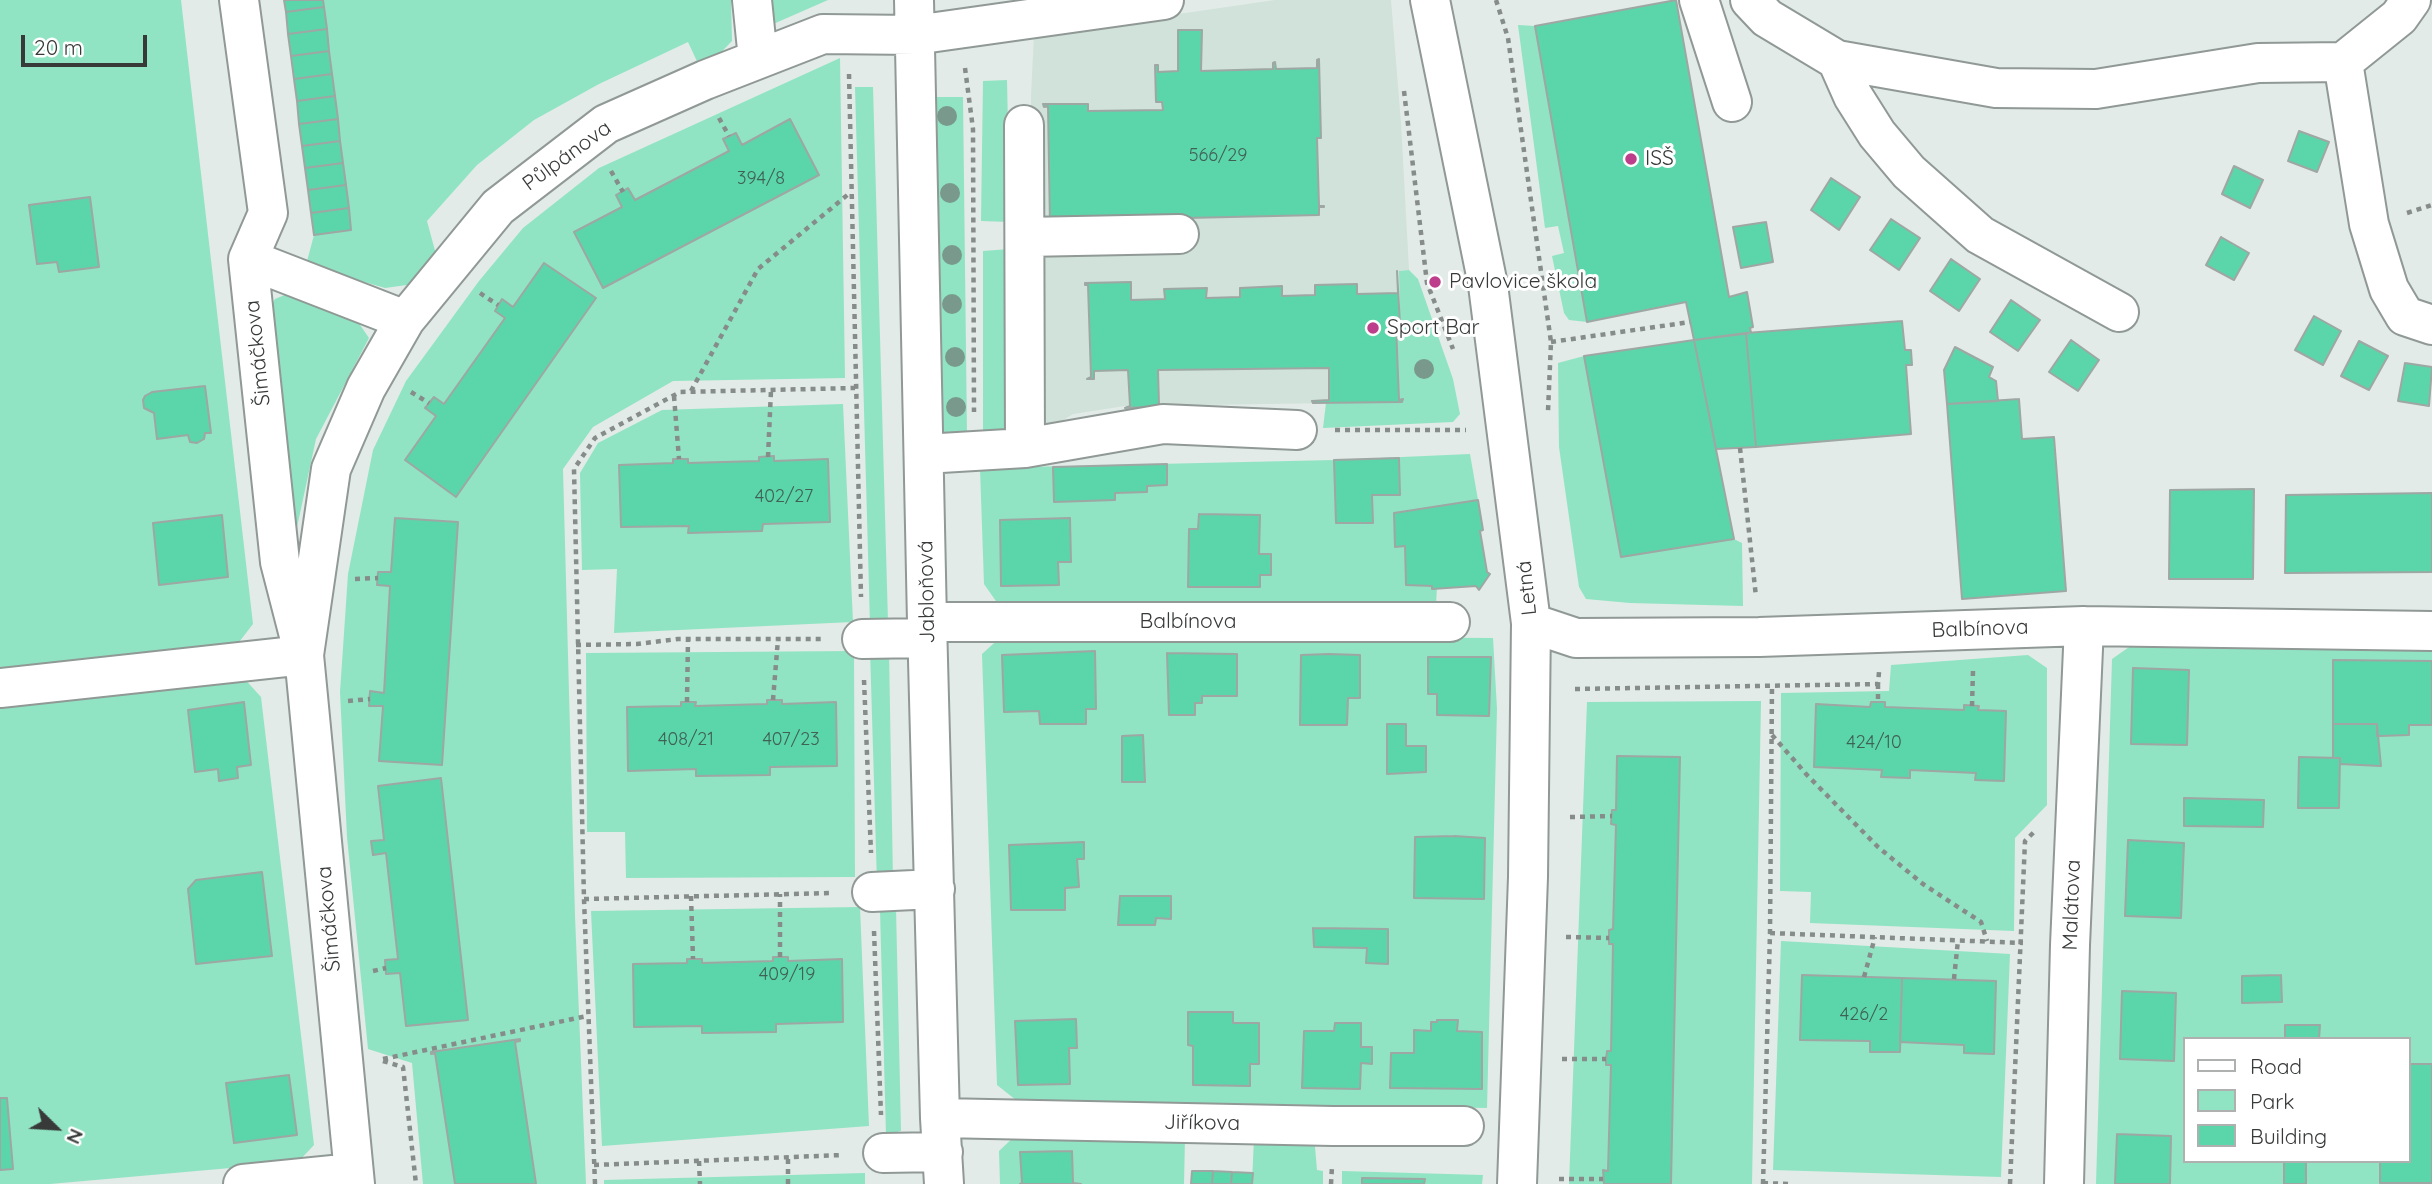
<!DOCTYPE html>
<meta charset="utf-8">
<style>
body{margin:0}
#map{position:relative;width:2432px;height:1184px;overflow:hidden;background:#e2ebe7;font-family:Quicksand,sans-serif}
canvas{display:block}
.legend{position:absolute;left:2183px;top:1037px;width:228px;height:126px;box-sizing:border-box;background:#fff;border:2px solid #afb0b0;margin:0;padding:9px 12px;list-style:none;font-size:21px;color:#373a39}
.legend li{display:flex;align-items:center;gap:14px;height:35px}
.legend b{width:35px;border:2px solid #afb0b0}
.north{position:absolute;left:21px;top:1093px;width:70px;height:70px;-webkit-text-stroke:5px #fff;paint-order:stroke;rotate:114deg;font-size:19px;font-weight:700;line-height:28px;text-align:center;color:#373a39}
.north::after{content:'';display:block;margin:auto;width:24px;height:32px;background:#373a39;clip-path:polygon(50% 0,100% 100%,50% 72%,0 100%)}
.scale{position:absolute;left:21px;top:35px;width:126px;height:32px;box-sizing:border-box;border:4px solid #373a39;border-top:0;padding-left:9px;font-size:21px;line-height:24px;white-space:nowrap;color:#373a39;-webkit-text-stroke:5px #fff;paint-order:stroke}
</style>
<div id="map">
<canvas width="2432" height="1184"></canvas>
<ul class="legend">
<li><b style="height:9px;background:#fff"></b>Road</li>
<li><b style="height:19px;background:#90e4c3"></b>Park</li>
<li><b style="height:19px;background:#5bd6ab"></b>Building</li>
</ul>
<div class="north">N</div>
<div class="scale">20 m</div>
</div>
<script>
const context = document.querySelector('canvas').getContext('2d');
context.lineJoin = 'round';
function fill(path, color) { context.fillStyle = color; context.fill(path, 'evenodd'); }
const poly = rows => new Path2D(rows.map(r => 'M' + r).join(''));
function stroke(path, color, width, dash) { context.strokeStyle = color; context.lineWidth = width; context.lineCap = dash ? 'butt' : 'round'; context.setLineDash(dash || []); context.stroke(path); }
function drawText(font, color, halo, rows, align = 'center') {
  context.font = font + ' Quicksand,sans-serif'; context.lineWidth = 6; context.setLineDash([]); context.textBaseline = 'middle'; context.strokeStyle = halo; context.fillStyle = color; for (const [text, x, y, turn = 0] of rows) {
    context.save(); context.translate(x, y); context.rotate((+turn || 0) * Math.PI / 180); context.textAlign = isNaN(turn) ? turn : align; if (halo) context.strokeText(text, 0, 0); context.fillText(text, 0, 0); context.restore();
  }
}
const built = poly([
 [1275,0,1391,0,1401,123,1409,270,1399,271,1400,324,1397,325,1402,402,1125,406,1073,414,1038,435,1031,96,1034,35]
]);
const green = poly([
 [0,0,181,0,253,624,236,646,0,674],
 [323,0,731,0,732,41,702,72,688,42,599,84,534,120,477,165,427,221,437,258,414,284,385,288,306,265,314,235,351,230],
 [765,0,828,0,771,25],
 [1518,25,1535,26,1587,322,1569,320,1564,313,1552,256,1564,253,1558,226,1545,228],
 [840,58,845,378,673,381,593,427,563,469,575,916,586,1184,423,1184,412,1063,368,1049,347,837,340,692,348,574,373,450,406,381,479,281,523,228,599,168],
 [1007,80,1010,222,981,221,983,81],
 [855,87,873,87,888,622,870,625],
 [936,97,963,97,967,436,943,440],
 [1009,249,1015,429,983,441,983,251],
 [1409,270,1418,279,1453,379,1460,414,1453,422,1323,428,1326,403,1402,401,1399,400,1396,325,1400,324,1399,271],
 [287,294,356,319,369,338,316,439,294,541,267,313,275,299],
 [1584,356,1621,557,1734,539,1742,543,1743,606,1630,603,1586,599,1579,587,1559,447,1558,363],
 [843,404,853,622,614,633,617,569,582,570,580,473,598,443,662,410],
 [1470,454,1478,500,1394,514,1395,547,1405,546,1406,585,1437,587,1436,605,998,604,984,584,980,468,1334,460],
 [1003,635,1493,638,1497,709,1487,1108,1016,1100,997,1085,982,654],
 [2132,645,2432,647,2432,1184,2096,1184,2112,659],
 [2185,1039,2409,1039,2409,1161,2185,1161],
 [870,649,889,651,893,880,877,883],
 [854,651,855,877,626,878,625,832,587,832,586,653],
 [2028,655,2047,668,2047,805,2015,838,2014,931,1810,923,1811,892,1780,891,1781,693,1889,691,1891,665],
 [241,675,261,697,314,1145,298,1162,50,1184,0,1184,0,705],
 [1761,701,1752,1184,1569,1184,1587,702],
 [860,907,869,1126,602,1146,591,911],
 [896,908,901,1131,886,1135,880,910],
 [1781,941,2010,954,2001,1177,1773,1170],
 [1017,1134,1185,1138,1184,1184,1000,1184,999,1151],
 [1314,1135,1317,1170,1323,1171,1323,1184,1252,1184,1254,1137],
 [1342,1171,1483,1175,1482,1184,1424,1184,1424,1179,1362,1178,1362,1184,1342,1184],
 [865,1173,865,1184,604,1184,604,1180]
]);
const building = poly([
 [284,0,323,0,324,7,286,12,284,0],
 [1676,0,1729,297,1747,292,1753,327,1750,328,1751,333,1694,340,1686,302,1587,322,1535,26,1676,0],
 [324,7,327,29,288,34,286,12,324,7],
 [327,29,329,51,291,56,288,34,327,29],
 [1178,30,1202,30,1201,71,1273,69,1273,63,1275,62,1276,69,1317,68,1317,60,1319,59,1321,138,1317,138,1319,206,1324,206,1324,207,1319,207,1319,215,1052,221,1050,226,1048,106,1044,107,1043,104,1088,104,1088,111,1163,110,1162,102,1156,102,1155,65,1158,65,1158,72,1178,71,1178,30],
 [329,51,332,74,294,79,291,56,329,51],
 [332,74,335,96,297,101,294,79,332,74],
 [335,96,338,119,299,124,297,101,335,96],
 [338,119,340,141,302,146,299,124,338,119],
 [790,119,819,175,603,288,574,232,622,207,616,195,628,188,635,200,729,151,723,139,736,133,742,145,790,119],
 [2299,131,2329,142,2317,172,2288,161,2299,131],
 [340,141,343,163,305,168,302,146,340,141],
 [343,163,346,185,308,190,305,168,343,163],
 [2234,166,2263,180,2250,208,2222,194,2234,166],
 [1831,178,1860,197,1839,230,1811,210,1831,178],
 [346,185,349,208,311,213,308,190,346,185],
 [90,197,99,267,59,272,57,262,37,264,29,205,90,197],
 [349,208,351,230,314,235,311,213,349,208],
 [1891,219,1920,238,1899,270,1870,250,1891,219],
 [1766,222,1773,262,1741,268,1733,227,1766,222],
 [2221,237,2249,253,2234,280,2206,265,2221,237],
 [1951,259,1980,279,1959,311,1930,291,1951,259],
 [544,263,596,298,456,497,405,460,436,416,425,408,434,397,444,404,505,318,495,311,502,299,513,307,544,263],
 [1397,271,1400,324,1396,325,1399,400,1403,399,1402,402,1313,403,1312,401,1329,400,1329,368,1158,370,1159,405,1176,405,1175,406,1125,408,1130,406,1128,370,1094,371,1094,379,1087,379,1091,377,1088,285,1085,285,1085,283,1131,282,1131,300,1165,299,1164,289,1207,288,1206,298,1240,297,1240,288,1282,286,1282,296,1315,295,1315,285,1357,284,1357,294,1398,293,1397,271],
 [2011,300,2040,320,2018,351,1990,332,2011,300],
 [2314,316,2341,331,2323,365,2295,350,2314,316],
 [1902,321,1905,350,1911,350,1912,365,1906,365,1911,434,1756,447,1746,333,1902,321],
 [1746,333,1756,447,1716,449,1694,340,1746,333],
 [1694,340,1734,539,1621,557,1584,356,1694,340],
 [2071,340,2099,360,2078,391,2049,372,2071,340],
 [2359,341,2388,356,2369,390,2341,376,2359,341],
 [1955,347,1993,367,1989,377,1996,381,1998,401,1947,404,1944,370,1955,347],
 [2405,363,2432,367,2429,406,2398,401,2405,363],
 [205,386,211,433,205,433,204,439,197,443,190,442,188,435,157,439,154,413,144,408,143,400,145,396,152,392,205,386],
 [2019,399,2022,439,2054,437,2066,591,1962,599,1947,404,2019,399],
 [774,456,774,461,828,459,830,522,763,524,762,531,688,533,689,526,621,527,619,465,673,463,673,459,688,459,688,463,759,461,759,457,774,456],
 [1399,458,1400,495,1372,495,1373,523,1336,523,1334,460,1399,458],
 [1167,464,1167,485,1147,486,1147,492,1115,493,1115,500,1054,502,1053,467,1167,464],
 [2254,489,2253,579,2169,579,2170,490,2254,489],
 [2432,493,2432,572,2285,573,2286,495,2432,493],
 [1478,500,1483,530,1480,531,1487,572,1490,574,1479,590,1476,586,1432,589,1432,586,1406,585,1405,546,1395,547,1394,513,1478,500],
 [1199,514,1260,515,1259,554,1271,554,1271,575,1260,575,1260,587,1188,587,1189,529,1198,529,1199,514],
 [222,515,228,577,159,585,153,523,222,515],
 [395,518,458,522,442,765,379,761,383,706,369,706,370,691,384,693,390,586,377,585,378,572,391,572,395,518],
 [1070,518,1071,562,1058,562,1059,585,1001,586,1000,520,1070,518],
 [1095,651,1096,709,1086,709,1086,724,1040,724,1039,711,1004,712,1002,655,1095,651],
 [1167,653,1237,654,1237,696,1202,696,1202,703,1195,703,1195,715,1169,715,1167,653],
 [1329,654,1360,655,1360,698,1348,698,1347,725,1300,725,1301,655,1329,654],
 [1428,657,1491,657,1489,716,1437,715,1437,694,1428,694,1428,657],
 [2333,660,2432,661,2432,725,2409,725,2409,735,2379,736,2377,736,2377,724,2333,724,2333,660],
 [2133,668,2189,670,2187,745,2131,744,2133,668],
 [767,700,782,700,782,704,836,702,837,766,770,767,770,775,696,776,696,769,628,771,627,707,681,706,681,702,696,702,695,706,767,704,767,700],
 [244,702,251,765,237,767,238,778,219,781,218,769,195,772,188,710,244,702],
 [1871,702,1885,702,1885,707,1964,710,1964,705,1979,706,1978,710,2006,711,2004,781,1975,780,1976,773,1910,770,1910,778,1881,777,1882,770,1814,767,1816,704,1870,707,1871,702],
 [1387,724,1406,724,1406,746,1426,746,1426,772,1387,774,1387,724],
 [2333,724,2377,724,2381,766,2340,764,2340,758,2333,758,2333,724],
 [1143,735,1145,782,1122,782,1122,736,1143,735],
 [1617,756,1680,757,1671,1184,1604,1184,1603,1170,1608,1171,1611,1065,1606,1065,1606,1059,1607,1051,1611,1051,1612,1000,1613,944,1609,944,1609,930,1613,929,1616,825,1611,824,1612,810,1616,810,1617,756],
 [2299,757,2340,758,2339,808,2298,808,2299,757],
 [441,778,468,1020,406,1026,400,973,386,974,385,960,398,959,386,853,373,855,371,841,384,840,378,786,441,778],
 [2184,798,2264,800,2263,827,2184,826,2184,798],
 [1454,836,1485,838,1484,899,1414,898,1415,837,1454,836],
 [2128,840,2184,843,2181,918,2125,916,2128,840],
 [1084,842,1084,859,1077,859,1079,887,1065,888,1065,910,1011,910,1009,845,1084,842],
 [262,872,272,956,196,964,188,889,196,880,262,872],
 [1120,896,1171,896,1171,919,1156,918,1155,925,1118,925,1120,896],
 [1313,928,1388,929,1388,964,1366,963,1367,948,1314,947,1313,928],
 [773,957,788,957,788,961,842,959,843,1022,776,1024,776,1032,702,1033,702,1026,634,1027,633,964,687,963,687,959,702,959,702,963,773,961,773,957],
 [1802,975,1902,978,1900,1052,1870,1052,1870,1041,1800,1040,1802,975],
 [2281,975,2282,1002,2242,1003,2242,976,2281,975],
 [1902,978,1996,981,1994,1054,1964,1053,1964,1045,1900,1042,1902,978],
 [2122,991,2176,993,2174,1061,2120,1059,2122,991],
 [1188,1012,1233,1012,1233,1023,1259,1023,1259,1064,1250,1064,1250,1086,1193,1085,1193,1046,1188,1045,1188,1012],
 [1076,1019,1077,1048,1069,1048,1070,1084,1018,1085,1015,1021,1076,1019],
 [1437,1020,1458,1020,1457,1031,1482,1032,1482,1089,1390,1088,1391,1053,1414,1053,1414,1030,1431,1031,1431,1022,1437,1022,1437,1020],
 [1335,1023,1361,1023,1361,1047,1372,1047,1372,1064,1361,1063,1360,1089,1302,1088,1304,1031,1334,1031,1335,1023],
 [2285,1025,2320,1025,2319,1039,2285,1039,2285,1025],
 [520,1039,520,1041,515,1042,536,1184,455,1184,435,1053,431,1054,431,1052,520,1039],
 [2409,1064,2432,1064,2432,1183,2380,1183,2380,1161,2409,1161,2409,1064],
 [289,1075,297,1135,234,1143,226,1083,289,1075],
 [0,1098,7,1098,13,1169,0,1170,0,1098],
 [2117,1134,2171,1136,2170,1184,2115,1184,2117,1134],
 [1072,1151,1073,1183,1081,1184,1020,1184,1022,1183,1020,1152,1072,1151],
 [2284,1161,2306,1161,2306,1184,2284,1184,2284,1161],
 [1192,1171,1213,1171,1212,1184,1191,1184,1192,1171],
 [1213,1171,1232,1172,1231,1184,1212,1184,1213,1171],
 [1232,1172,1253,1173,1252,1184,1231,1184,1232,1172],
 [1362,1178,1425,1179,1424,1184,1362,1184,1362,1178]
]);
const path = poly([
 [1496,0,1508,38,1551,342,1548,411],
 [965,68,973,129,974,412],
 [849,74,861,597],
 [1404,91,1427,283,1453,349],
 [719,118,729,136],
 [611,171,623,192],
 [2407,213,2432,205],
 [480,293,498,305],
 [1551,342,1690,322],
 [691,391,758,269,851,192],
 [411,392,429,403],
 [674,396,679,459],
 [1335,430,1466,430],
 [1740,448,1756,597],
 [768,457,771,390],
 [355,579,378,578],
 [576,645,637,644,678,639,823,639],
 [864,680,871,853],
 [1878,684,1878,702],
 [1575,689,1878,684,1879,672],
 [773,700,778,639],
 [348,701,370,699],
 [687,702,688,639],
 [1972,706,1973,671],
 [1772,735,1807,775,1878,847,1923,884,1981,922,1987,941],
 [1570,817,1612,816],
 [691,896,693,959],
 [584,899,833,893],
 [874,931,881,1115],
 [1770,933,2023,943],
 [1566,937,1609,938],
 [780,957,780,894],
 [373,971,386,968],
 [1864,977,1875,937],
 [1954,979,1958,940],
 [383,1059,587,1016],
 [1562,1059,1606,1059],
 [383,1061,403,1067,416,1184],
 [699,1161,700,1184],
 [594,1165,843,1155],
 [1559,1179,1603,1179],
 [1763,1183,1788,1184],
 [595,1184,584,899,574,469,595,438,680,392,855,388],
 [788,1184,788,1157],
 [1331,1184,1332,1166],
 [1763,1184,1770,933,1772,685],
 [2010,1184,2025,841,2034,832]
]);
const minor = poly([
 [239,0,268,213,248,259,280,562,304,655,355,1184],
 [752,0,758,59],
 [914,0,927,622,940,1118,944,1184],
 [1430,0,1488,285,1531,623,1528,877,1517,1184],
 [1699,0,1732,102],
 [1750,0,1767,18,1837,60,1996,88,2096,89,2258,63,2343,62,2399,17,2411,0],
 [1837,60,1853,96,1877,134,1909,172,1980,235,2119,312],
 [2343,62,2369,224,2389,289,2405,316,2432,325],
 [1024,125,1025,448],
 [1025,237,1179,234],
 [248,259,405,320],
 [924,454,1025,448,1163,424,1297,430],
 [927,622,1450,622],
 [1531,623,1576,638,1759,637,2084,626,2432,631],
 [862,639,927,638],
 [304,655,331,469,366,388,405,320,498,207,606,124,705,80,823,34,915,35,1164,0],
 [0,688,304,655],
 [872,892,935,889],
 [940,1118,1333,1126,1464,1126],
 [883,1153,943,1152],
 [243,1184,353,1173],
 [2064,1184,2070,945,2084,626]
]);
const trees = [
 [947,116],
 [950,193],
 [952,255],
 [952,304],
 [955,357],
 [1424,369],
 [956,407]
];
const markers = [
 [1631,159,7,"#bd3e8b"],
 [1435,282,7,"#bd3e8b"],
 [1373,328,7,"#bd3e8b"]
];
const numberNames = [
 ["566/29",1218,156],
 ["394/8",761,179],
 ["402/27",784,497],
 ["408/21",686,740],
 ["407/23",791,740],
 ["424/10",1874,743],
 ["409/19",787,975],
 ["426/2",1864,1015]
];
const streetNames = [
 ["Půlpánova",567,156,-36],
 ["Šimáčkova",258,353,-96],
 ["Letná",1527,588,-96],
 ["Jabloňová",927,592,-91],
 ["Balbínova",1188,622],
 ["Balbínova",1980,629,-2],
 ["Malátova",2072,905,-88],
 ["Šimáčkova",329,919,-95],
 ["Jiříkova",1202,1123,1]
];
const poiNames = [
 ["ISŠ",1645,159],
 ["Pavlovice škola",1449,282],
 ["Sport Bar",1387,328]
];
fill(built, '#d0e2da');
fill(green, '#90e4c3');
fill(building, '#5bd6ab');
stroke(building, '#9ea7a3', 2);
stroke(minor, '#909995', 42);
stroke(path, '#868c8a', 4.5, [5, 5]);
stroke(minor, '#fff', 38);
context.fillStyle = '#7a998d';
for (const [x, y] of trees) { context.beginPath(); context.arc(x, y, 10, 0, 2 * Math.PI); context.fill(); }
for (const [x, y, r, color] of markers) { const dot = new Path2D(); dot.arc(x, y, r, 0, 2 * Math.PI); context.fillStyle = color; context.fill(dot); stroke(dot, '#fff', 2.5); }
drawText('18px', '#406156', null, numberNames);
drawText('21px', '#373a39', '#fff', streetNames);
drawText('21px', '#373a39', '#fff', poiNames, 'left');
</script>
